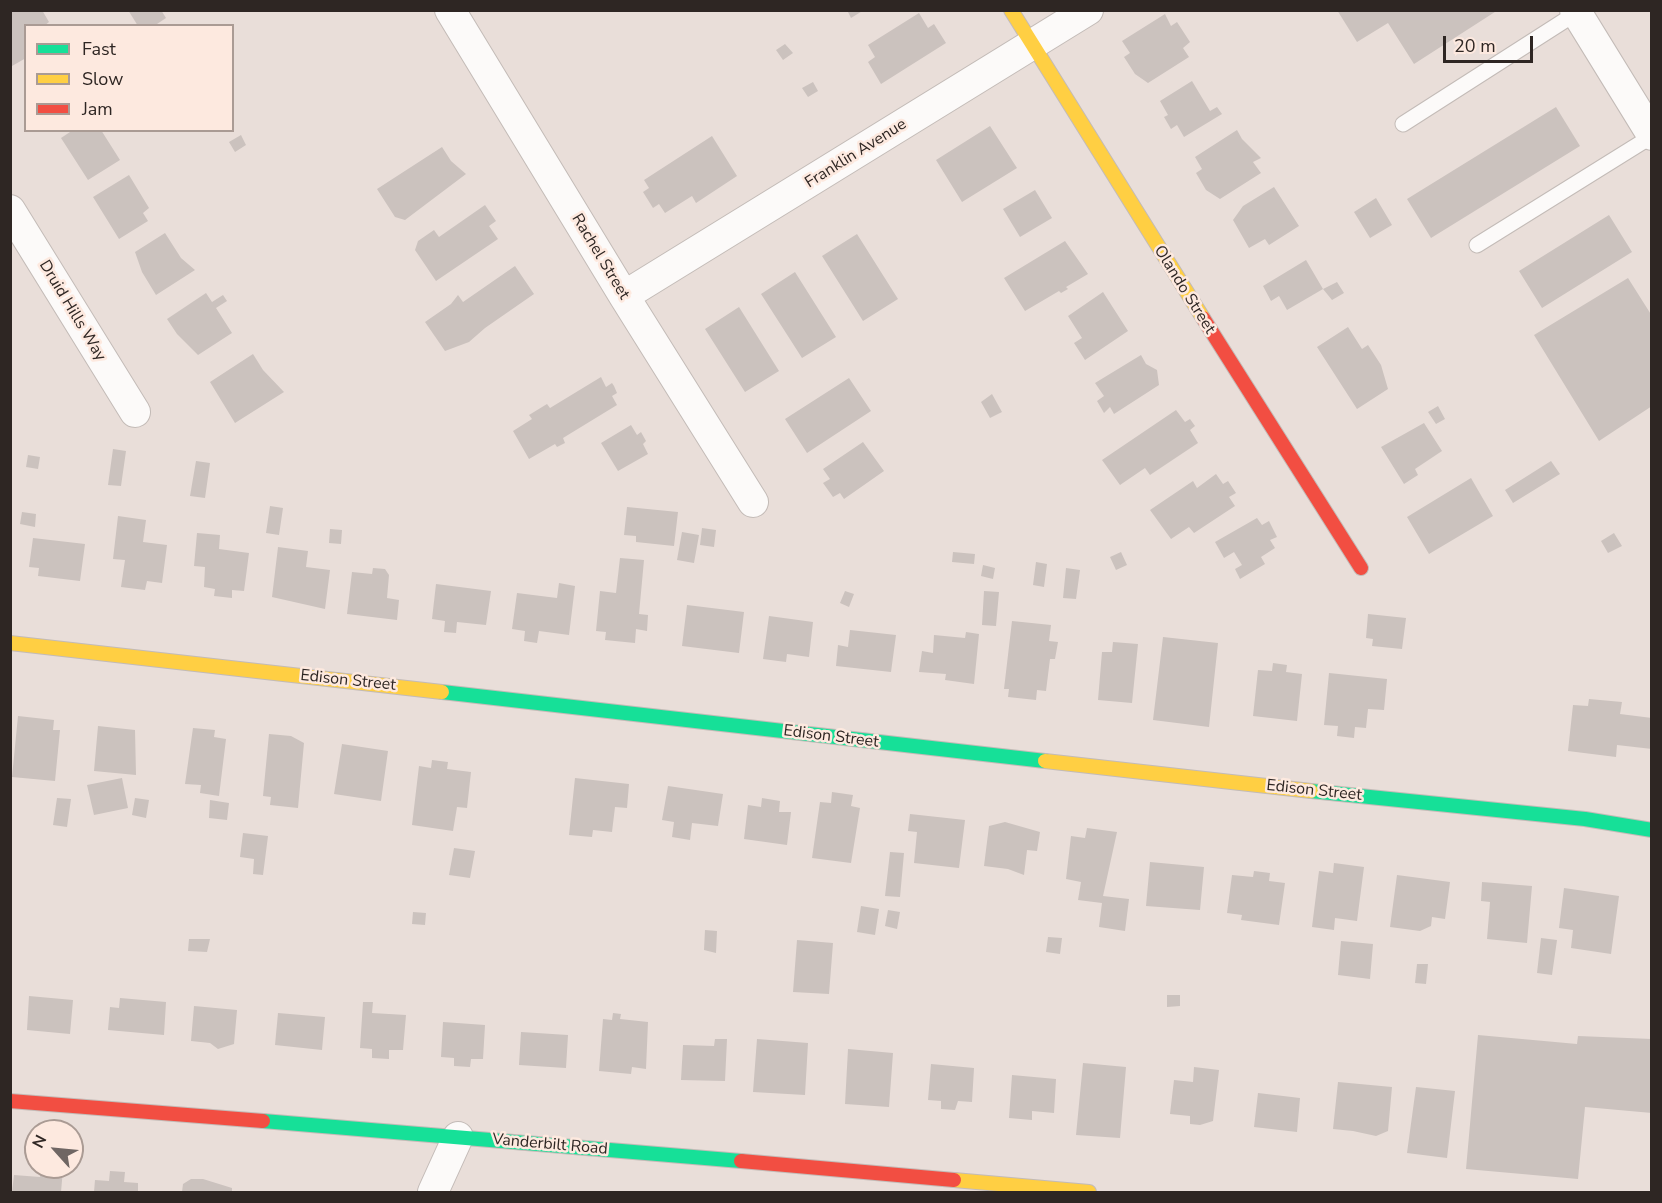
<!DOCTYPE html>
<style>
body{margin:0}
#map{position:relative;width:1662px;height:1203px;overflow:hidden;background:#e9ded9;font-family:"Nunito Sans",sans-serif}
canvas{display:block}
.frame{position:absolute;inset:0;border:12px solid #2e2623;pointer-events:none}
.legend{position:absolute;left:24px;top:24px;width:210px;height:108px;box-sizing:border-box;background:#fde9df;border:2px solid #aa9b94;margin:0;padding:8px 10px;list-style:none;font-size:18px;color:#2e2623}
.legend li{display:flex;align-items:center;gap:12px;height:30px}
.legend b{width:30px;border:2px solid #aa9b94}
.north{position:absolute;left:24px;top:1119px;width:60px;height:60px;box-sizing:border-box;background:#fde9df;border:2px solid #aa9b94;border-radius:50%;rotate:297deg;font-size:16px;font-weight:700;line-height:24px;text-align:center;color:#2e2623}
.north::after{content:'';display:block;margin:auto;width:21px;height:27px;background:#6f6663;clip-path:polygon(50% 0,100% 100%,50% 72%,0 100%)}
.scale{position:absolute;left:1443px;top:36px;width:90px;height:27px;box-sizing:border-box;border:3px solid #2e2623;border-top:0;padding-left:8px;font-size:18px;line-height:21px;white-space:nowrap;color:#2e2623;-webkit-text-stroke:4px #fde9df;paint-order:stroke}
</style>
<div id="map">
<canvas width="1662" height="1203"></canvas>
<div class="frame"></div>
<ul class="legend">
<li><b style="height:8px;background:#16e098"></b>Fast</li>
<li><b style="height:8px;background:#ffcf43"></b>Slow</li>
<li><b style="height:8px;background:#f24e42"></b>Jam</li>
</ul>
<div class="north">N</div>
<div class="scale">20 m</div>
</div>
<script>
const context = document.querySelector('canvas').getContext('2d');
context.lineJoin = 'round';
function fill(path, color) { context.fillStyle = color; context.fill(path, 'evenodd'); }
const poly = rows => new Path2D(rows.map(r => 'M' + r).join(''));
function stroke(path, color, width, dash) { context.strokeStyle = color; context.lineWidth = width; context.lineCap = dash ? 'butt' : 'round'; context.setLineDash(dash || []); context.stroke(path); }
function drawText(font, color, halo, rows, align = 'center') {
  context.font = font + ' "Nunito Sans",sans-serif'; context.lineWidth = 5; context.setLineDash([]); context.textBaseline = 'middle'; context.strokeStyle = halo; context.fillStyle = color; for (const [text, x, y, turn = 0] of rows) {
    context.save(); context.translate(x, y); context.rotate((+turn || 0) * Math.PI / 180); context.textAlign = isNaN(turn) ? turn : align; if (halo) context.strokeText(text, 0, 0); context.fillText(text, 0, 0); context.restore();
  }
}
const building = poly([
 [14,10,42,10,49,22,44,26,26,26,26,58,12,66,10,63,10,13],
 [128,10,161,10,166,18,154,26,138,26],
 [847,10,864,10,851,18],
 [1337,10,1498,10,1414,64,1388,23,1357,42],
 [919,13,928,28,934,24,946,43,881,84,868,62,875,57,868,45],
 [1165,14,1171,26,1177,22,1190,42,1183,48,1189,57,1148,83,1135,74,1124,57,1130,53,1122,41],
 [785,44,793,53,783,60,776,50],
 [1192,81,1210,111,1217,107,1222,114,1184,137,1177,125,1171,129,1164,117,1168,115,1160,101],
 [813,82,818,91,808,97,802,88],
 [1556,107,1580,146,1431,238,1407,199],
 [990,126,1017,168,962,202,936,160],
 [73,130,101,130,120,160,88,180,61,138],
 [1237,130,1242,139,1261,158,1253,162,1261,173,1220,199,1206,190,1196,173,1202,169,1195,157],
 [241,135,246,145,235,152,229,142],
 [712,136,737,176,696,203,692,196,665,213,659,204,653,208,643,192,649,188,644,180],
 [442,147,451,161,466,174,405,220,395,217,377,189],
 [129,175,149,208,143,213,148,221,119,239,93,197],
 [1274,187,1299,226,1269,245,1265,239,1249,248,1233,220,1243,206],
 [1035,190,1052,218,1020,237,1003,209],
 [1376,198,1392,225,1370,238,1354,212],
 [485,205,496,221,489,226,498,239,436,281,415,250,418,241,434,230,439,237],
 [1609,215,1632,252,1542,308,1519,271],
 [165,233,181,258,195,270,156,295,142,272,135,252],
 [857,234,898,299,863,321,822,256],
 [1065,241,1088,274,1066,287,1068,289,1061,293,1059,291,1025,311,1004,278],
 [1306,260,1323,289,1337,282,1344,293,1332,300,1323,289,1287,310,1279,296,1271,301,1263,286],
 [515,266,534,294,485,328,469,342,445,351,425,322,451,304,458,295,463,302],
 [795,272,836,337,802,358,761,294],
 [1628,278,1652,316,1652,406,1599,441,1534,335],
 [1103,292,1128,331,1085,360,1074,343,1082,338,1068,316],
 [206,293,212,302,223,295,227,301,216,308,232,333,198,355,177,334,167,319],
 [739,307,779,371,745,392,705,329],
 [1348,327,1362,349,1368,345,1381,365,1388,389,1357,409,1317,347],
 [253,354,263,370,284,392,235,423,210,382],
 [1141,355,1146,364,1157,370,1159,385,1114,414,1110,407,1104,413,1097,401,1104,396,1095,383],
 [601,377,606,387,612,383,614,386,617,393,612,396,617,405,563,438,565,443,557,447,555,444,529,459,513,431,532,419,529,415,547,404,550,408],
 [849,378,871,411,807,453,785,419],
 [992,394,1002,412,990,418,981,402],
 [1438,406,1445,419,1436,424,1428,412],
 [1176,410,1185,422,1190,419,1195,426,1190,430,1198,443,1150,475,1145,468,1120,485,1102,460],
 [1424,423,1442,451,1415,469,1418,475,1404,484,1381,447],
 [631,425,637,435,641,432,646,441,643,444,648,454,618,471,601,443],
 [863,442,884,471,844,499,840,493,833,497,823,483,830,479,823,469],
 [113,449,126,451,121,486,108,485],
 [28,455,40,457,38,469,26,467],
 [196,461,210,463,205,498,190,496],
 [1551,461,1560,474,1513,503,1505,490],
 [1216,474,1223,484,1228,481,1236,493,1229,497,1235,506,1194,533,1189,527,1171,539,1150,510,1193,481,1197,488],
 [1471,478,1493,516,1429,554,1407,517],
 [270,506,283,508,279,535,266,533],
 [627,507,678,512,674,546,636,542,636,536,624,535],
 [22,512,36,514,35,527,20,524],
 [118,516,146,520,143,542,167,545,162,583,147,581,145,590,121,587,125,560,113,559],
 [1257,518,1262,525,1269,521,1277,537,1270,540,1275,548,1261,557,1265,564,1240,579,1235,569,1242,565,1234,552,1224,558,1215,542],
 [702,528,716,530,714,547,700,545],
 [330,529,342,530,341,544,329,543],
 [682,532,699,535,694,563,677,560],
 [197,533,220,535,219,549,249,553,244,591,232,590,232,598,214,596,215,589,204,587,205,567,194,566],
 [1614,533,1622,546,1608,553,1601,541],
 [33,538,85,544,80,581,38,576,39,568,29,567],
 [278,547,308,551,306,567,330,570,325,609,272,597],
 [953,552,975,554,974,564,952,562],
 [1121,552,1127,565,1116,570,1110,557],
 [620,558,644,560,639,614,648,615,647,631,636,629,635,643,605,640,606,632,596,631,600,591,616,593],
 [1036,562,1047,564,1044,587,1033,585],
 [983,565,995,568,993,579,981,576],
 [373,568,385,569,389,575,387,598,399,600,397,620,347,614,352,572,372,574],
 [1066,568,1080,570,1076,599,1063,598],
 [559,583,575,586,569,635,539,631,537,643,524,641,525,631,512,629,517,593,557,598],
 [436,584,491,591,486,625,457,622,456,633,444,632,445,621,432,619],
 [845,591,854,594,849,607,840,603],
 [984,591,999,592,996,626,982,625],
 [687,605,744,612,739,653,682,646],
 [1368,614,1406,618,1402,649,1372,646,1373,639,1366,638],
 [769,616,813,622,809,657,787,654,786,662,763,659],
 [1012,621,1051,625,1049,641,1058,642,1055,659,1050,659,1046,691,1037,690,1036,700,1008,697,1009,689,1004,689],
 [850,630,896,635,891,672,836,666,838,645,848,647],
 [966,632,979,634,974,684,945,680,946,674,919,672,922,651,933,653,934,635,965,638],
 [1163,637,1218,643,1209,727,1153,720],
 [1113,642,1138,644,1132,703,1098,700,1102,652,1112,652],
 [1273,663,1287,665,1286,672,1302,674,1297,721,1253,716,1258,670,1272,671],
 [1329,673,1387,679,1384,710,1368,709,1366,728,1355,727,1354,738,1337,736,1338,726,1324,725],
 [1589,699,1622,702,1620,714,1652,718,1652,749,1617,745,1616,757,1568,751,1573,705,1588,706],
 [18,716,54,720,53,730,60,730,55,781,12,777],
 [98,726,135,730,136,775,94,771],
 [193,728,215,730,214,737,226,739,219,796,200,793,201,785,185,784],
 [269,734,291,736,304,743,298,808,270,805,271,797,263,796],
 [342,744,388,751,381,801,334,794],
 [432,760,448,762,447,769,471,772,467,808,457,807,453,831,412,825,419,766,431,768],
 [122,778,128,808,94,815,87,785],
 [575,778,629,784,627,808,615,807,612,832,593,830,592,837,569,835],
 [668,786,723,794,718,826,692,823,690,840,672,837,674,822,662,820],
 [832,792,853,795,851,806,860,808,851,863,812,858,820,802,831,803],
 [57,798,71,799,67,827,53,825],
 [135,798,149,800,146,818,132,815],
 [762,798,780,801,779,812,791,812,787,845,744,839,748,805,761,807],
 [210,800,229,803,227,820,209,818],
 [910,814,965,820,959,868,914,863,917,832,908,831],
 [1005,822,1040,832,1037,851,1027,850,1024,875,1008,869,984,866,989,826],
 [1087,828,1117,832,1103,896,1129,899,1125,931,1099,927,1102,903,1078,900,1081,882,1066,879,1071,836,1085,838],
 [243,833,268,836,263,875,253,874,254,859,240,857],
 [454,848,475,851,470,878,449,875],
 [890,852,904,853,900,897,885,896],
 [1150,862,1204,867,1200,910,1146,906],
 [1334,863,1364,867,1357,921,1335,918,1334,930,1312,927,1319,871,1333,873],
 [1254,871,1270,873,1269,881,1285,883,1279,925,1241,920,1242,915,1227,913,1232,875,1253,877],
 [1397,875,1450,882,1445,919,1432,917,1431,926,1420,931,1390,927],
 [1482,882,1532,886,1527,943,1487,939,1490,902,1481,901],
 [1564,888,1619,896,1611,954,1571,948,1573,930,1559,928],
 [861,906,879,909,875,935,857,932],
 [888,910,900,912,897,929,885,926],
 [413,912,426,913,425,925,412,924],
 [705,930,717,931,716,953,704,950],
 [1048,937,1062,938,1060,954,1046,952],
 [1541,938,1557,940,1552,975,1537,973],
 [189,939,210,939,207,952,188,951],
 [797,940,833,943,829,994,793,992],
 [1341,941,1373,944,1370,979,1338,975],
 [1417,964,1428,964,1426,984,1415,983],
 [1167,995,1180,995,1180,1006,1167,1007],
 [29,996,73,1000,70,1034,27,1030],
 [120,998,166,1002,164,1035,108,1030,110,1007,119,1008],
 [363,1002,373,1002,372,1013,406,1015,403,1050,389,1050,389,1059,372,1058,372,1049,360,1048],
 [194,1006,237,1010,234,1044,218,1049,210,1043,191,1041],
 [278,1013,325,1017,322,1050,275,1045],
 [613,1013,621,1014,620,1019,648,1022,646,1069,632,1067,631,1074,599,1071,603,1019,612,1020],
 [443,1022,485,1025,483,1059,471,1059,470,1067,454,1066,454,1058,441,1057],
 [521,1032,568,1035,566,1068,519,1065],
 [1478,1035,1577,1044,1578,1036,1652,1039,1652,1113,1585,1107,1578,1179,1466,1169],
 [715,1039,727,1039,725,1081,681,1080,683,1045,714,1046],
 [757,1039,808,1043,805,1095,753,1092],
 [848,1049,893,1053,889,1107,845,1104],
 [1083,1063,1126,1067,1120,1138,1076,1135],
 [931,1064,974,1068,972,1102,958,1101,955,1110,941,1109,941,1101,928,1100],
 [1194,1067,1219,1070,1213,1121,1200,1125,1190,1124,1190,1116,1170,1114,1174,1080,1193,1082],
 [1012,1075,1056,1079,1054,1113,1032,1111,1032,1120,1009,1118],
 [1338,1082,1392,1087,1388,1131,1376,1136,1353,1131,1333,1129],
 [1416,1087,1455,1091,1447,1158,1407,1153],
 [1258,1093,1300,1098,1297,1132,1254,1127],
 [43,1167,63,1169,61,1192,12,1192,14,1175,40,1177],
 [110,1171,125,1172,124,1182,138,1183,138,1192,94,1192,95,1180,109,1181],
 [191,1179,203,1179,232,1188,232,1192,182,1192,183,1184]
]);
const lane = poly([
 [1403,124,1581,10],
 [1477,245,1652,136]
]);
const street = poly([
 [450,10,624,296,753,502],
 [1575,10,1652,135],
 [10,210,135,412],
 [624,296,1088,10],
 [433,1192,458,1137]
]);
const fast = poly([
 [442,692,1045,761],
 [1311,791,1585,819,1652,830],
 [263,1121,741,1161]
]);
const slow = poly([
 [1011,10,1203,318],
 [10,643,442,692],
 [1045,761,1311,791],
 [954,1180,1089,1192]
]);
const jam = poly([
 [1203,318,1361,568],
 [10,1101,263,1121],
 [741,1161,954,1180]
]);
const streetNames = [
 ["Franklin Avenue",856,154,-32],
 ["Rachel Street",600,257,59],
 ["Olando Street",1184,290,58],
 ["Druid Hills Way",72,311,59],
 ["Edison Street",348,681,6],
 ["Edison Street",831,737,7],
 ["Edison Street",1314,791,6],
 ["Vanderbilt Road",550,1145,5]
];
fill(building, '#cbc2be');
stroke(lane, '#c3bbb7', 17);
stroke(street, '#c3bbb7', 32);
stroke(fast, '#c3bbb7', 16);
stroke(slow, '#c3bbb7', 16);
stroke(jam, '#c3bbb7', 16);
stroke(lane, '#fcfaf9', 15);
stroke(street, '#fcfaf9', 30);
stroke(fast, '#16e098', 14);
stroke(slow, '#ffcf43', 14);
stroke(jam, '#f24e42', 14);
drawText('16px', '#2e2623', '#fde9df', streetNames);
</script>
